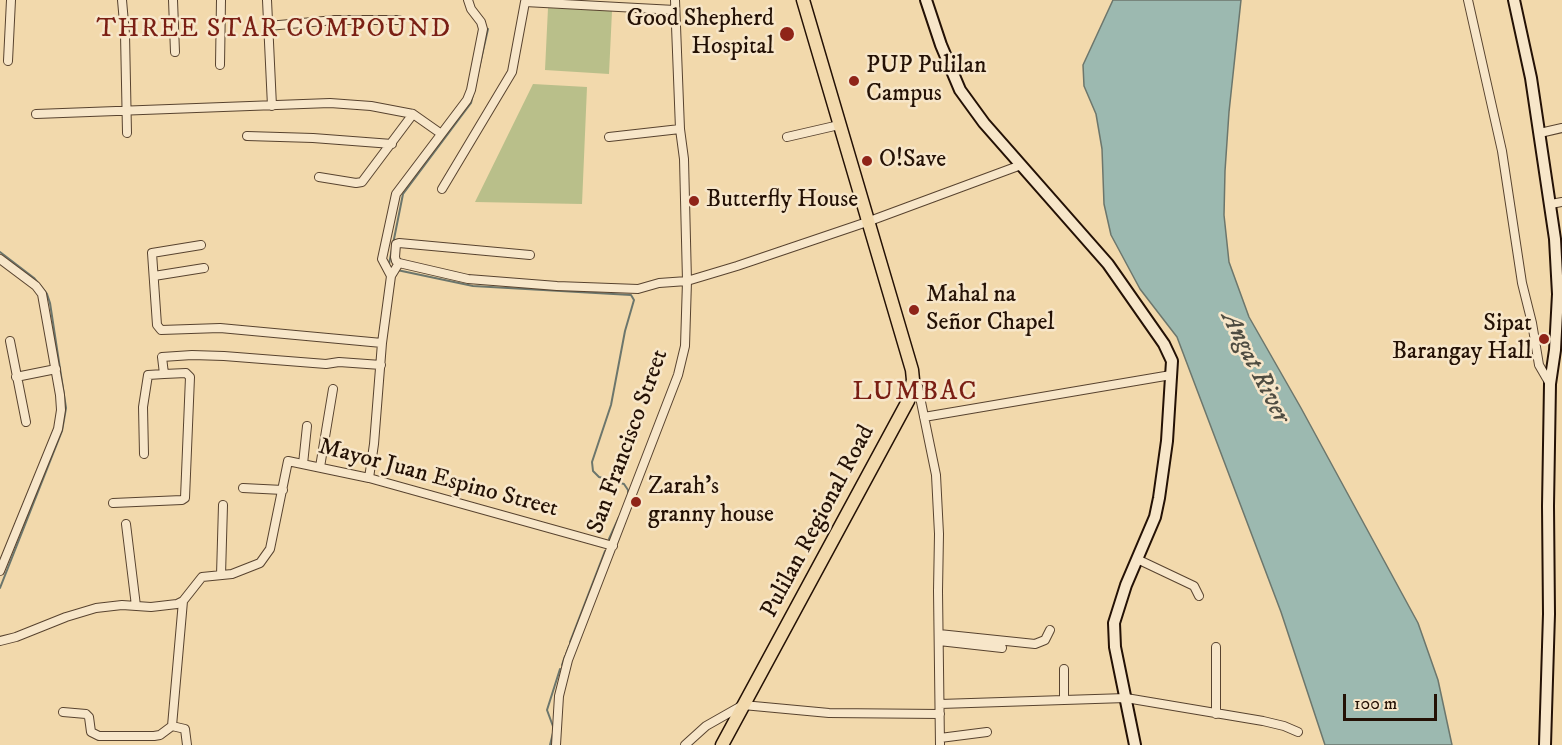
<!DOCTYPE html>
<meta charset="utf-8">
<style>
body{margin:0}
#map{position:relative;width:1562px;height:745px;overflow:hidden;background:#f2d9ac;font-family:"IM FELL DW Pica",serif}
canvas{display:block}
.scale{position:absolute;left:1343px;top:694px;width:94px;height:27px;box-sizing:border-box;border:3px solid #241105;border-top:0;padding-left:8px;font-size:18px;line-height:21px;white-space:nowrap;color:#241105;-webkit-text-stroke:4px #f7e6c9;paint-order:stroke}
</style>
<div id="map">
<canvas width="1562" height="745"></canvas>
<div class="scale">100 m</div>
</div>
<script>
const context = document.querySelector('canvas').getContext('2d');
context.lineJoin = 'round';
function fill(path, color) { context.fillStyle = color; context.fill(path, 'evenodd'); }
const poly = rows => new Path2D(rows.map(r => 'M' + r).join(''));
function stroke(path, color, width, dash) { context.strokeStyle = color; context.lineWidth = width; context.lineCap = dash ? 'butt' : 'round'; context.setLineDash(dash || []); context.stroke(path); }
function drawText(font, color, halo, rows, align = 'center') {
  context.font = font + ' "IM FELL DW Pica",serif'; context.lineWidth = 5; context.setLineDash([]); context.textBaseline = 'middle'; context.strokeStyle = halo; context.fillStyle = color; for (const [text, x, y, turn = 0] of rows) {
    context.save(); context.translate(x, y); context.rotate((+turn || 0) * Math.PI / 180); context.textAlign = isNaN(turn) ? turn : align; if (halo) context.strokeText(text, 0, 0); context.fillText(text, 0, 0); context.restore();
  }
}
const green = poly([
 [548,8,612,11,609,74,545,70],
 [533,84,587,87,582,204,475,202]
]);
const water = poly([
 [1113,0,1241,0,1229,112,1225,171,1224,215,1229,262,1249,317,1301,408,1418,623,1438,680,1452,745,1325,745,1281,612,1177,337,1140,289,1111,235,1104,204,1102,149,1096,114,1084,86,1083,65,1113,0]
]);
const stream = poly([
 [0,252,34,278,47,294,50,303,66,408,62,431,0,588],
 [389,264,403,194,471,103,488,29],
 [397,270,473,286,631,295,634,300,625,331,611,405,592,462,593,471,599,477,624,484,628,490,628,495],
 [609,539,619,517],
 [570,642,605,551],
 [566,654,569,646],
 [562,665,565,656],
 [550,745,554,729,547,710,560,669]
]);
const street = poly([
 [122,0,125,34,127,133],
 [173,0,175,52],
 [267,0,272,106],
 [1468,0,1502,151,1522,283,1532,323,1539,365,1550,384],
 [268,26,335,20,399,20],
 [8,61,11,0],
 [220,65,221,0],
 [36,114,330,103,371,106,413,114,440,133],
 [1540,133,1562,128],
 [247,136,313,138,392,144],
 [609,137,680,129],
 [787,137,839,125],
 [319,177,356,183,362,182,413,114],
 [442,189,512,72,525,2,675,10],
 [1551,204,1562,202],
 [201,245,152,253,157,325,161,330,220,328,382,343],
 [530,255,399,243,396,244,395,257,396,261,399,263,468,279,557,286,638,289,659,283,687,281,737,266,867,222,1021,165],
 [0,259,36,286,42,294,60,395,61,410,58,429,0,571],
 [154,276,204,268],
 [391,276,382,259,396,194,467,100,471,90,483,29,481,22,471,9,468,0],
 [10,341,26,422],
 [16,377,56,369],
 [913,380,918,386,920,397,936,475,939,534,938,591,940,745],
 [924,417,1171,375],
 [144,454,143,407,148,375,164,374,162,357,192,355,224,356,326,364,339,362,381,365],
 [303,464,307,426],
 [320,467,333,389],
 [369,478,374,444,382,343,391,276,399,263],
 [243,488,283,490],
 [113,503,182,500,185,498,190,377,186,373,164,374],
 [126,524,136,606],
 [1137,559,1194,586,1199,596],
 [221,575,223,505],
 [183,601,172,726,185,729,187,745],
 [939,634,1035,644,1045,640,1050,630],
 [0,641,16,637,66,617,96,608,122,605,151,607,177,604,183,601,202,577,232,574,260,563,270,549,288,461,369,478,613,546],
 [939,641,1002,648],
 [1064,669,1064,700],
 [940,704,1126,698,1263,721,1284,726,1298,732],
 [63,712,86,714,89,717,91,732,99,736,154,736,160,735,172,726],
 [1216,714,1216,647],
 [940,738,987,732],
 [556,745,559,696,568,660,678,375,685,346,687,281,684,159,680,129,675,0],
 [685,745,706,726,743,705,829,713,940,714]
]);
const secondary = poly([
 [926,0,941,45,960,90,984,123,1108,264,1164,344,1172,361,1167,441,1159,498,1155,517,1126,585,1114,623,1115,647,1135,745],
 [1514,0,1531,78,1555,239,1558,294,1555,350,1550,384,1548,506,1549,614,1545,745]
]);
const primary = poly([
 [722,745,908,401,913,380,912,370,803,0]
]);
const markers = [
 [787,34,8,"#8f2418"],
 [854,81,6,"#8f2418"],
 [867,161,6,"#8f2418"],
 [694,201,6,"#8f2418"],
 [914,310,6,"#8f2418"],
 [1544,339,6,"#8f2418"],
 [636,502,6,"#8f2418"]
];
const poiNames = [
 ["Good Shepherd",774,20,"right"],
 ["Hospital",774,48,"right"],
 ["PUP Pulilan",866,67],
 ["Campus",866,95],
 ["O!Save",879,161],
 ["Butterfly House",706,201],
 ["Mahal na",926,296],
 ["Señor Chapel",926,324],
 ["Sipat",1532,325,"right"],
 ["Barangay Hall",1532,353,"right"],
 ["Zarah's",648,488],
 ["granny house",648,516]
];
const streetNames = [
 ["San Francisco Street",629,442,-70],
 ["Mayor Juan Espino Street",438,479,15],
 ["Pulilan Regional Road",819,522,-62]
];
const neighbourhoodNames = [
 ["THREE STAR COMPOUND",274,31]
];
const waterNames = [
 ["Angat River",1254,368,63]
];
const quarterNames = [
 ["LUMBAC",915,393]
];
fill(green, '#b9bf8a');
fill(water, '#9cb9b0');
stroke(water, '#6c766c', 1.5);
stroke(stream, '#6c766c', 2);
stroke(street, '#58432f', 10);
stroke(secondary, '#241105', 14);
stroke(primary, '#241105', 15);
stroke(street, '#f7e6c9', 8);
stroke(secondary, '#f7e6c9', 10);
stroke(primary, '#f2d9ac', 12);
for (const [x, y, r, color] of markers) { const dot = new Path2D(); dot.arc(x, y, r, 0, 2 * Math.PI); context.fillStyle = color; context.fill(dot); stroke(dot, '#f7e6c9', 2); }
drawText('24px', '#241105', '#f7e6c9', poiNames, 'left');
drawText('24px', '#241105', '#f7e6c9', streetNames);
context.letterSpacing = '1.5px';
drawText('26px', '#7a1f14', '#f7e6c9', neighbourhoodNames);
context.letterSpacing = '0px';
drawText('italic 26px', '#4e4c41', '#f7e6c9', waterNames);
context.letterSpacing = '1.5px';
drawText('27px', '#7a1f14', '#f7e6c9', quarterNames);
context.letterSpacing = '0px';
</script>
